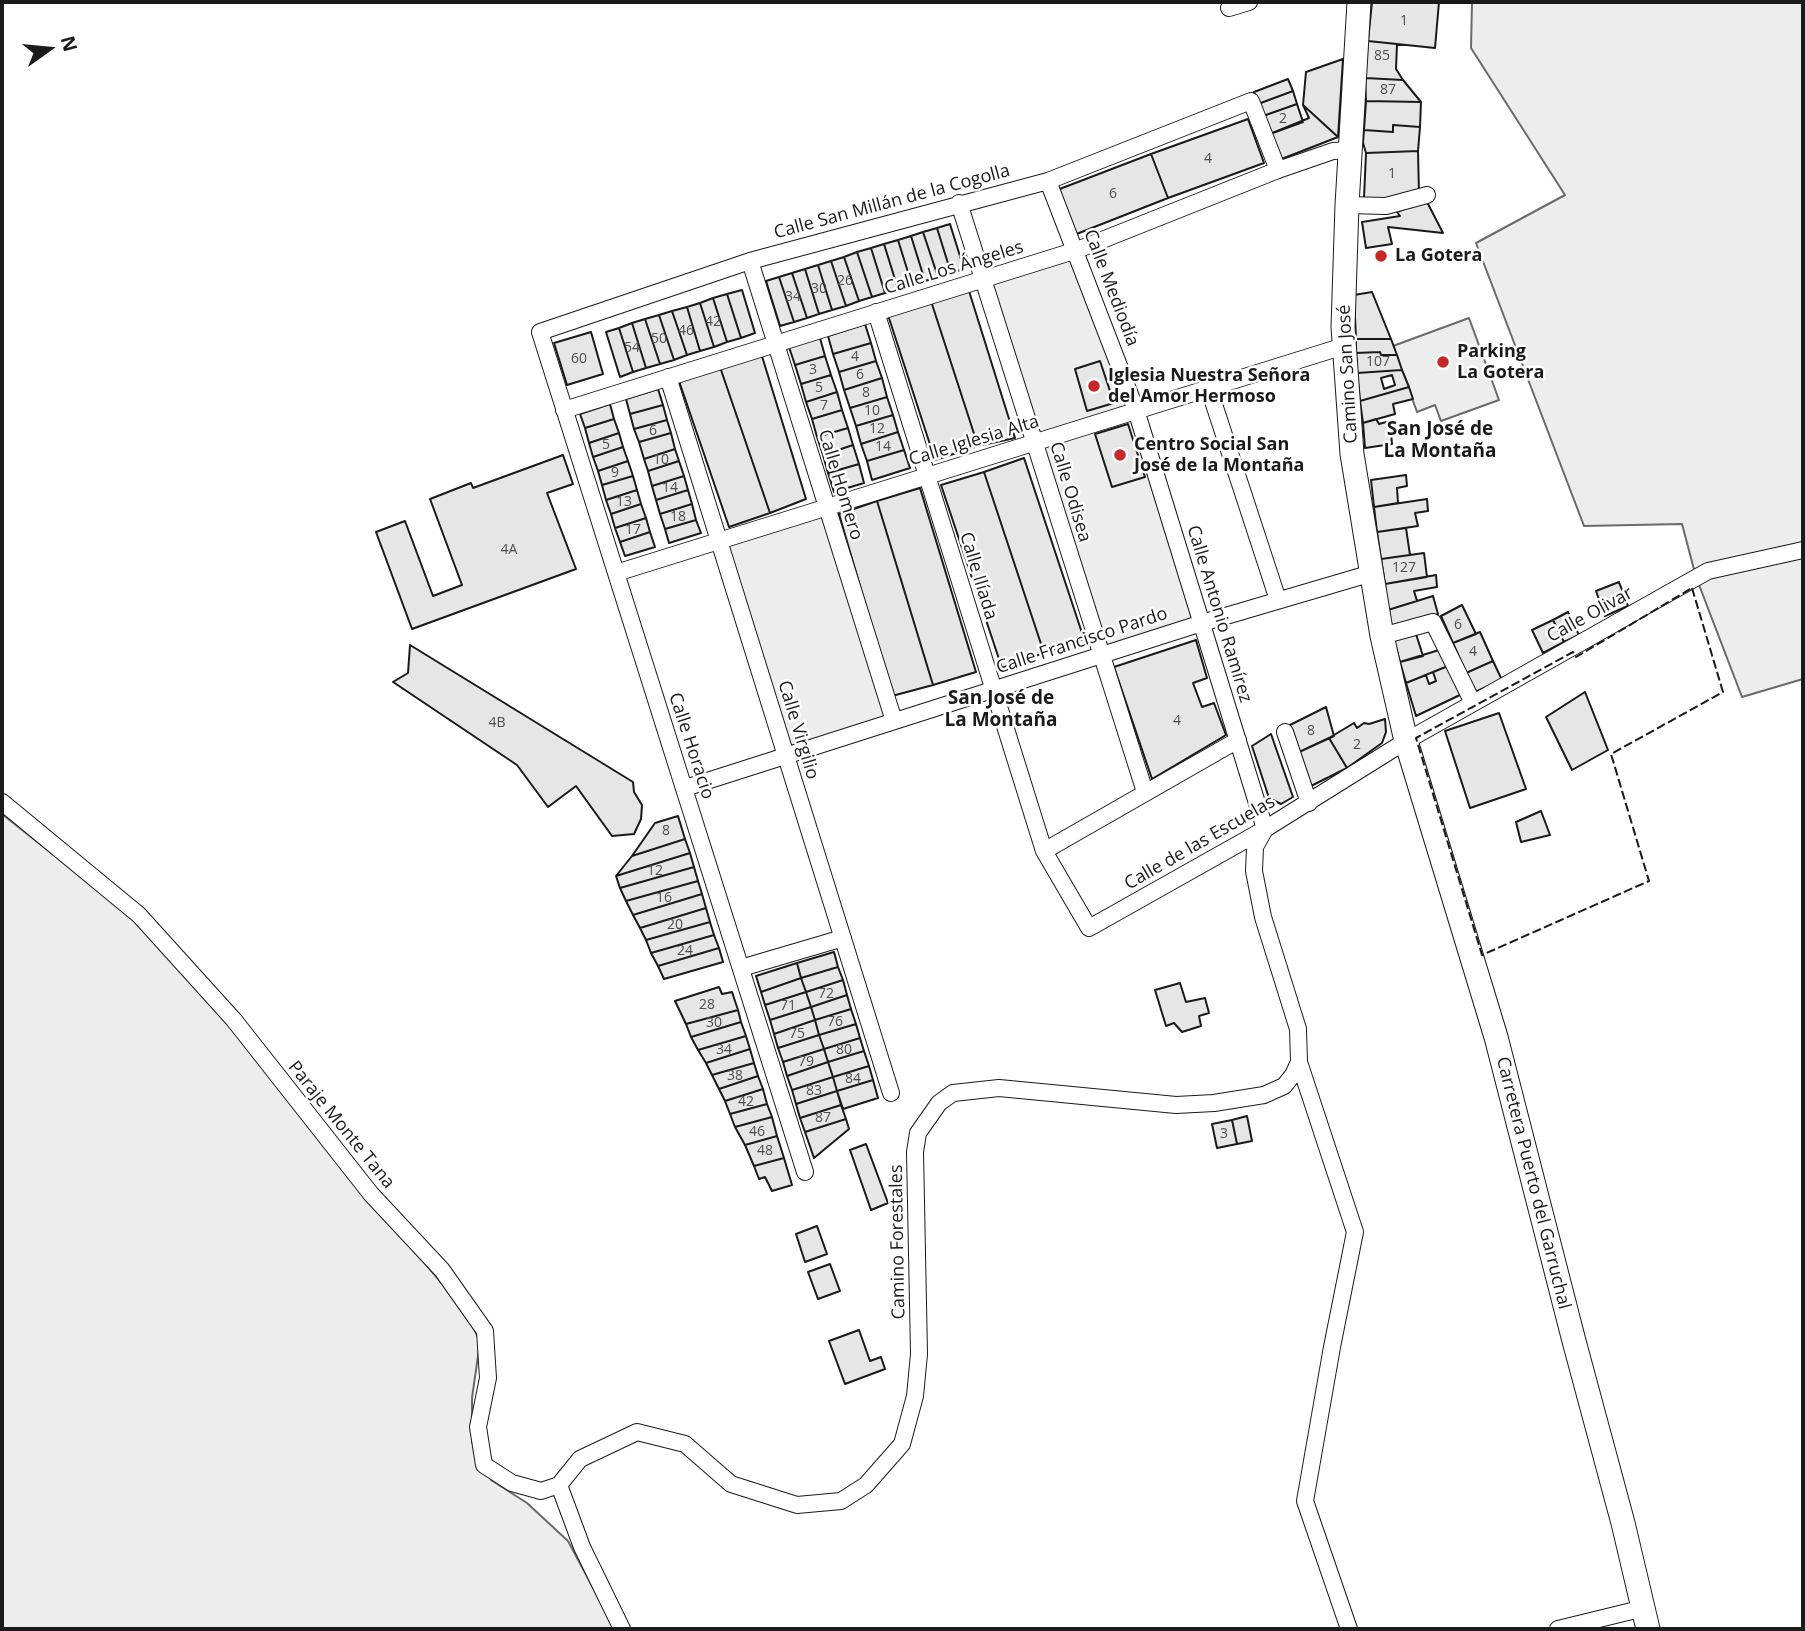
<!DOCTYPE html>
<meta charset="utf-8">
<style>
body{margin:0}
#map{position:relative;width:1805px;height:1631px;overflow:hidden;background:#fff;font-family:"Open Sans",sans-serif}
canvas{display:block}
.frame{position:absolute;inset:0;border:4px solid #1a1a1a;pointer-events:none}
.north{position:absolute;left:14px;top:14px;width:70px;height:70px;-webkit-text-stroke:5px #fff;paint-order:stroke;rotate:75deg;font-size:19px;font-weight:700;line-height:28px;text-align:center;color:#1a1a1a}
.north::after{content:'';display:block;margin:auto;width:24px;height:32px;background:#1a1a1a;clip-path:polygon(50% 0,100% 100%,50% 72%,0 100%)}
</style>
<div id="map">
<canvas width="1805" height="1631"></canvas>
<div class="frame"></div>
<div class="north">N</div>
</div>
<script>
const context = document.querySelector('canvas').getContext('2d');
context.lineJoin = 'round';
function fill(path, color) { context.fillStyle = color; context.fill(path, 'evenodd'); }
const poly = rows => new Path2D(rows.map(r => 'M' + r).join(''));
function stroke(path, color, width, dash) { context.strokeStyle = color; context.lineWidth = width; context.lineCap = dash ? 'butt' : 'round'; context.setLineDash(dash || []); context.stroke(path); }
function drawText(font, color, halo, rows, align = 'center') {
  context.font = font + ' "Open Sans",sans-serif'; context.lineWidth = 5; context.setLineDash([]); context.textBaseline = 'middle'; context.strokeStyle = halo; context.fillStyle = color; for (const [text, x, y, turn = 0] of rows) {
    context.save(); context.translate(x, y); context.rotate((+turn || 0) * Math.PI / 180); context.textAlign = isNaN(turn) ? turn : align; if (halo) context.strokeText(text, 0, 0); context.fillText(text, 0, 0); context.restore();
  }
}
const built = poly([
 [1472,2,1803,2,1803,679,1742,697,1696,577,1682,524,1584,526,1476,243,1565,195,1471,48,1472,2],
 [1077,250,1202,623,1101,655,983,278,1077,250],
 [1469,318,1499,400,1441,421,1435,405,1417,412,1393,346,1469,318],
 [827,507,894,721,786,756,719,541,827,507],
 [2,814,132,917,208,996,411,1247,467,1313,480,1342,472,1398,472,1442,491,1480,527,1503,568,1541,615,1629,2,1629,2,814]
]);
const building = poly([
 [1372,2,1439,2,1435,48,1368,41,1372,2],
 [1368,41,1397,44,1396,69,1403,80,1365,78,1368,41],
 [1343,59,1338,137,1303,105,1306,72,1343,59],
 [1365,78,1403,80,1421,102,1366,101,1365,78],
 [1288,79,1293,91,1258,104,1254,92,1288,79],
 [1293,91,1297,104,1263,116,1258,104,1293,91],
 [1366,101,1421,102,1420,127,1393,125,1393,132,1364,130,1366,101],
 [1297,104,1303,122,1270,134,1263,116,1297,104],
 [1303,105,1338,137,1279,160,1270,134,1309,118,1303,105],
 [1248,119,1264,163,1168,198,1151,154,1248,119],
 [1393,125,1420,127,1418,151,1366,153,1363,143,1364,130,1393,132,1393,125],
 [1418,151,1419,194,1392,201,1364,198,1366,153,1418,151],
 [1151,154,1168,198,1074,235,1057,190,1151,154],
 [1426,200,1443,233,1388,227,1392,244,1366,248,1362,222,1400,216,1397,212,1426,200],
 [950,224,964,269,951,273,937,228,950,224],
 [937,228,951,273,938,277,923,232,937,228],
 [923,232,938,277,925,281,911,236,923,232],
 [911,236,925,281,912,285,898,240,911,236],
 [898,240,912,285,898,289,884,244,898,240],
 [884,244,898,289,885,293,871,248,884,244],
 [871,248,885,293,872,297,857,252,871,248],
 [857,252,872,297,859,301,844,257,857,252],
 [844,257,859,301,846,306,831,261,844,257],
 [831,261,846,306,832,310,818,265,831,261],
 [818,265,832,310,819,314,805,269,818,265],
 [805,269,819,314,807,318,792,273,805,269],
 [792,273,807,318,794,322,779,277,792,273],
 [779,277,794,322,780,326,766,281,779,277],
 [742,290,755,333,741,338,727,294,742,290],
 [969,291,1015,438,978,446,931,301,969,291],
 [1372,292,1391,339,1356,339,1354,295,1372,292],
 [727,294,741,338,727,342,713,298,727,294],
 [713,298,727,342,714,347,700,303,713,298],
 [931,301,978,446,935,460,888,315,931,301],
 [700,303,714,347,700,351,687,307,700,303],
 [687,307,700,351,687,355,672,311,687,307],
 [672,311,687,355,674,360,659,315,672,311],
 [659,315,674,360,660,364,645,319,659,315],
 [645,319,660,364,646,368,632,323,645,319],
 [632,323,646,368,633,372,619,328,632,323],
 [865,324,871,343,833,354,828,336,865,324],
 [619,328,633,372,620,377,606,332,619,328],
 [591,332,603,374,567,385,554,343,591,332],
 [820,338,825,356,795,365,789,347,820,338],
 [1356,339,1391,339,1397,355,1381,355,1380,352,1356,353,1356,339],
 [871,343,876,361,839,372,833,354,871,343],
 [1380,352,1381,355,1397,355,1402,370,1357,373,1356,353,1380,352],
 [761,353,806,499,770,513,720,367,761,353],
 [825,356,831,375,801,384,795,365,825,356],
 [876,361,882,378,844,390,839,372,876,361],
 [1100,361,1114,403,1087,411,1075,369,1100,361],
 [720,367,770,513,729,527,679,381,720,367],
 [1402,370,1409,387,1360,401,1357,373,1402,370],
 [1392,375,1395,385,1384,389,1381,378,1392,375],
 [831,375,837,392,806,402,801,384,831,375],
 [882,378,887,397,850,408,844,390,882,378],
 [1409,387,1413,399,1393,404,1395,414,1363,423,1360,401,1409,387],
 [658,389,663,405,630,414,626,399,658,389],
 [837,392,842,410,812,419,806,402,837,392],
 [887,397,893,415,856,426,850,408,887,397],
 [610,404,614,419,585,428,580,414,610,404],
 [663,405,667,420,634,429,630,414,663,405],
 [842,410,848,428,817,437,812,419,842,410],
 [893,415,898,432,861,444,856,426,893,415],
 [614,419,619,433,589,443,585,428,614,419],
 [1376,419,1379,424,1390,421,1392,444,1365,448,1363,423,1376,419],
 [667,420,671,433,639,442,634,429,667,420],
 [1128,424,1145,477,1112,487,1095,434,1128,424],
 [848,428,853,445,823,455,817,437,848,428],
 [898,432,904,450,867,461,861,444,898,432],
 [619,433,623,447,593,457,589,443,619,433],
 [671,433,675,449,644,459,639,442,671,433],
 [853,445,859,464,828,473,823,455,853,445],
 [623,447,628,461,598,471,593,457,623,447],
 [675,449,679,461,648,471,644,459,675,449],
 [904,450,910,468,872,480,867,461,904,450],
 [563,455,573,484,547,493,576,569,412,629,376,532,405,521,433,596,462,585,430,499,471,483,473,488,563,455],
 [1024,458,1084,639,1044,653,984,472,1024,458],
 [628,461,633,476,602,485,598,471,628,461],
 [679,461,684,476,652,486,648,471,679,461],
 [859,464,864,483,834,492,828,473,859,464],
 [984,472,1044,653,1002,668,941,485,984,472],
 [1406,475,1407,486,1397,488,1398,503,1374,507,1371,480,1406,475],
 [633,476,637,490,606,500,602,485,633,476],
 [684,476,688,490,656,500,652,486,684,476],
 [920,488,976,672,933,685,877,501,920,488],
 [637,490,641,504,611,514,606,500,637,490],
 [688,490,692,504,660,514,656,500,688,490],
 [1427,499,1428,511,1415,513,1418,526,1377,532,1374,507,1427,499],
 [877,501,933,685,892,696,839,514,877,501],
 [641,504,646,518,615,528,611,514,641,504],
 [692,504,696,520,665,529,660,514,692,504],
 [646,518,650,532,620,542,615,528,646,518],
 [696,520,701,533,669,543,665,529,696,520],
 [1406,528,1410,555,1381,559,1377,532,1406,528],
 [650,532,655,547,625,556,620,542,650,532],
 [1424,553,1427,577,1385,584,1381,559,1424,553],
 [1436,575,1437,587,1414,591,1417,601,1388,610,1385,584,1436,575],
 [1619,582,1628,606,1605,616,1596,591,1619,582],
 [1433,596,1438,614,1392,627,1388,610,1433,596],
 [1462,605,1476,634,1453,643,1441,616,1462,605],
 [1568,612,1579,635,1564,642,1553,620,1568,612],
 [1553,620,1564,642,1543,653,1532,630,1553,620],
 [1480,632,1493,661,1466,673,1453,643,1480,632],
 [1416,634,1423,656,1400,662,1394,640,1416,634],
 [1196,640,1207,678,1193,683,1202,707,1214,703,1226,735,1152,779,1114,667,1196,640],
 [410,645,633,782,634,792,642,805,641,819,634,834,612,836,576,786,548,807,517,765,393,682,408,673,410,645],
 [1439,650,1448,666,1406,683,1400,662,1439,650],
 [1493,661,1502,680,1475,692,1466,673,1493,661],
 [1448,666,1462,694,1416,716,1406,683,1426,675,1429,684,1436,681,1433,672,1448,666],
 [1585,692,1608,750,1572,770,1546,717,1585,692],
 [1326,707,1334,736,1297,753,1288,726,1326,707],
 [1499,713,1526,789,1470,808,1445,731,1499,713],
 [1385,719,1386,732,1382,743,1347,768,1329,738,1354,723,1357,728,1364,723,1369,724,1385,719],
 [1271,734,1293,797,1281,804,1269,798,1252,746,1271,734],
 [1329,738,1347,768,1309,787,1297,753,1329,738],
 [1541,811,1550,835,1521,842,1516,822,1541,811],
 [678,816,685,839,632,856,655,823,678,816],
 [685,839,690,853,616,876,632,856,685,839],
 [690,853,694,867,620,888,616,876,690,853],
 [694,867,698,881,626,901,620,888,694,867],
 [698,881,702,894,633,915,626,901,698,881],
 [702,894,706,908,640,928,633,915,702,894],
 [706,908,710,922,646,940,640,928,706,908],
 [710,922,714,935,651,953,646,940,710,922],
 [714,935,719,948,658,966,651,953,714,935],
 [719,948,723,962,664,979,658,966,719,948],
 [834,952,838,967,801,978,797,963,834,952],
 [797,963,801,978,761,992,756,976,797,963],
 [838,967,843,980,806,992,801,978,838,967],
 [801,978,806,992,765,1005,761,992,801,978],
 [843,980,847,995,811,1007,806,992,843,980],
 [1180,983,1186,1002,1205,998,1209,1013,1199,1016,1201,1026,1182,1032,1174,1023,1166,1026,1155,990,1180,983],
 [719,987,722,994,732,992,738,1010,686,1024,675,1001,719,987],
 [806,992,811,1007,770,1020,765,1005,806,992],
 [847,995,851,1009,815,1020,811,1007,847,995],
 [811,1007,815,1020,774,1034,770,1020,811,1007],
 [851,1009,856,1024,819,1035,815,1020,851,1009],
 [738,1010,741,1022,691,1037,686,1024,738,1010],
 [815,1020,819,1035,778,1048,774,1034,815,1020],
 [741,1022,746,1036,698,1050,691,1037,741,1022],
 [856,1024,860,1038,824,1049,819,1035,856,1024],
 [819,1035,824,1049,783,1062,778,1048,819,1035],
 [746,1036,750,1049,706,1063,698,1050,746,1036],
 [860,1038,864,1051,828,1062,824,1049,860,1038],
 [750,1049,754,1063,712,1075,706,1063,750,1049],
 [824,1049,828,1062,787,1076,783,1062,824,1049],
 [864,1051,869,1066,833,1077,828,1062,864,1051],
 [828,1062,833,1077,792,1090,787,1076,828,1062],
 [754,1063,758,1076,719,1089,712,1075,754,1063],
 [869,1066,873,1080,837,1091,833,1077,869,1066],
 [758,1076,763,1089,725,1101,719,1089,758,1076],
 [833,1077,837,1091,796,1104,792,1090,833,1077],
 [873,1080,878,1098,843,1109,837,1091,873,1080],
 [763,1089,767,1104,730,1114,725,1101,763,1089],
 [837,1091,841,1105,800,1118,796,1104,837,1091],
 [767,1104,772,1117,735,1127,730,1114,767,1104],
 [841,1105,846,1119,805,1132,800,1118,841,1105],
 [1247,1116,1252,1141,1237,1144,1232,1120,1247,1116],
 [772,1117,777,1136,745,1145,735,1127,772,1117],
 [846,1119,849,1129,814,1158,805,1132,846,1119],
 [1232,1120,1237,1144,1217,1148,1212,1124,1232,1120],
 [777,1136,784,1158,754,1166,745,1145,777,1136],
 [866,1144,888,1203,871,1210,850,1150,866,1144],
 [784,1158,792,1185,772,1191,765,1177,759,1179,754,1166,784,1158],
 [817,1226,827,1254,805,1262,796,1234,817,1226],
 [830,1264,840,1291,818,1299,808,1272,830,1264],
 [859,1330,870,1361,881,1357,885,1369,845,1384,829,1341,859,1330]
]);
const street = poly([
 [1229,8,1249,2],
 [1048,181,1136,410,1265,829],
 [959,203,1145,792],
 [1347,205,1386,206,1427,195],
 [750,261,894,721],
 [876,312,1044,851,1089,928,1265,829,1406,741,1708,571,1803,550],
 [668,377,891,1093],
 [1209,389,1278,600],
 [564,410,1077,250,1278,170,1333,151,1350,150],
 [616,573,1344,346],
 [1382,636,1433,622,1473,703],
 [1285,732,1309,803],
 [685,788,1202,623,1372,573],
 [2,802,139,915,234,1020,371,1194,442,1270,485,1331,488,1378,478,1427,484,1465,512,1483,541,1491,559,1485,580,1459,637,1432,685,1444,731,1484,797,1505,841,1501,866,1485,902,1444,915,1396,919,1354,915,1152,918,1133,939,1103,953,1093,999,1088,1176,1105,1214,1103,1264,1095,1284,1086,1293,1075,1299,1062,1298,1029,1263,917,1254,871,1255,847,1265,829],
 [1044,851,1238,740],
 [741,968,843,938],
 [1299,1062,1355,1232,1332,1347,1305,1501,1349,1629],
 [805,1172,540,332,750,261,1048,181,1251,101,1278,170],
 [559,1485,582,1547,622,1629],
 [1558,1629,1644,1608]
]);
const secondary = poly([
 [1359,2,1347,205,1343,327,1352,454,1382,636,1406,741,1496,1037,1574,1341,1623,1523,1648,1629]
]);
const fence = poly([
 [1692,588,1723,692,1611,754,1649,881,1482,955,1416,738,1573,652,1576,657,1692,588]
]);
const markers = [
 [1381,256,7,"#c62828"],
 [1443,362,7,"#c62828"],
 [1094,386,7,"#c62828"],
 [1120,455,7,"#c62828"]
];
const numberNames = [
 ["1",1404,21],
 ["85",1382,56],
 ["87",1388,90],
 ["2",1283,119],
 ["4",1208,159],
 ["1",1392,174],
 ["6",1113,194],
 ["26",845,281],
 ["30",819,289],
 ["34",793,297],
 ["42",713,322],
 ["46",686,331],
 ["50",659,339],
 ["54",632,348],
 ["4",855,357],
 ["60",579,359],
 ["107",1378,362],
 ["3",813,370],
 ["6",860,375],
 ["5",819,388],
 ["8",866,393],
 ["7",824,406],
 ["10",872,411],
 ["12",877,429],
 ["6",653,431],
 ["5",606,445],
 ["14",883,447],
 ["10",661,460],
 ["9",615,473],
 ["14",670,488],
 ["13",624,502],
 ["18",678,517],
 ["17",633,530],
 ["4A",509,550],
 ["127",1404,568],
 ["6",1458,625],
 ["4",1473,652],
 ["4",1177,721],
 ["4B",497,723],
 ["8",1311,731],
 ["2",1357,745],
 ["8",666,831],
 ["12",655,871],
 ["16",664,898],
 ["20",675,925],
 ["24",685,951],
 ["72",826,994],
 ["28",707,1005],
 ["71",788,1006],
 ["76",835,1022],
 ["30",714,1023],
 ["75",797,1034],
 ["34",724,1050],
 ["80",844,1050],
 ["79",806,1062],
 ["38",735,1076],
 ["84",853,1079],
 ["83",814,1091],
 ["42",746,1102],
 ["87",823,1118],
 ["46",757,1132],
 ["3",1224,1134],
 ["48",765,1151]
];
const streetNames = [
 ["Calle San Millán de la Cogolla",892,202,-15],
 ["Calle Los Ángeles",954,268,-17],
 ["Calle Mediodía",1111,288,69],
 ["Camino San José",1348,374,-93],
 ["Calle Iglesia Alta",974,441,-17],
 ["Calle Homero",840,485,73],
 ["Calle Odisea",1070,492,73],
 ["Calle Ilíada",978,576,73],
 ["Calle Antonio Ramírez",1219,614,73],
 ["Calle Olivar",1590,615,-29],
 ["Calle Francisco Pardo",1082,641,-18],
 ["Calle Virgilio",798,730,73],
 ["Calle Horacio",691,746,72],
 ["Calle de las Escuelas",1200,843,-30],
 ["Paraje Monte Tana",341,1125,51],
 ["Carretera Puerto del Garruchal",1533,1183,76],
 ["Camino Forestales",898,1242,-91]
];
const poiNames = [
 ["La Gotera",1395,256],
 ["Parking",1457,352],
 ["La Gotera",1457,373],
 ["Iglesia Nuestra Señora",1108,376],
 ["del Amor Hermoso",1108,397],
 ["Centro Social San",1134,445],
 ["José de la Montaña",1134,466]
];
const neighbourhoodNames = [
 ["San José de",1440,430],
 ["La Montaña",1440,452],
 ["San José de",1001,699],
 ["La Montaña",1001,721]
];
fill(built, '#ededed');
stroke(built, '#6a6a6a', 2);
fill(building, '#e6e6e6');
stroke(building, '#1a1a1a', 2);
stroke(street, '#1a1a1a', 18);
stroke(secondary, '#1a1a1a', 25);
stroke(street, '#fff', 16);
stroke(secondary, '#fff', 23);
stroke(fence, '#1a1a1a', 2, [9, 3.5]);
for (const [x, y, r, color] of markers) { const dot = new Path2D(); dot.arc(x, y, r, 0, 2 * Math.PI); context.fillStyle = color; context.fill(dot); stroke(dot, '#fff', 2.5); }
drawText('14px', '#4d4d4d', null, numberNames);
drawText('18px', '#1a1a1a', '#fff', streetNames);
drawText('bold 18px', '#1a1a1a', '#fff', poiNames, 'left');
drawText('bold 19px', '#1a1a1a', '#fff', neighbourhoodNames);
</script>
